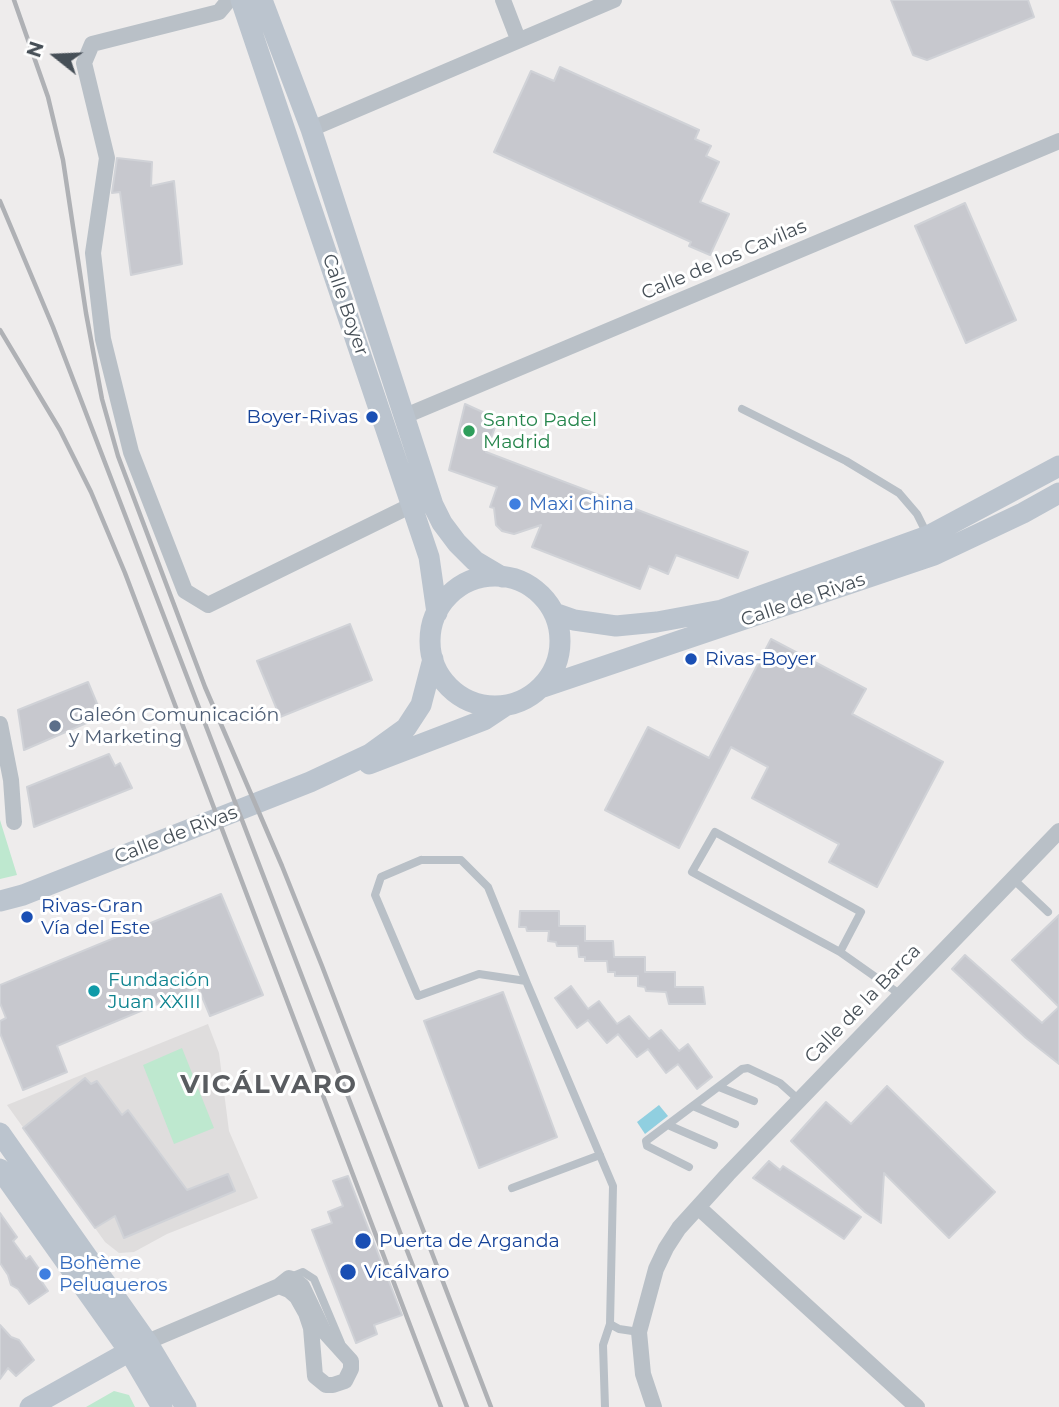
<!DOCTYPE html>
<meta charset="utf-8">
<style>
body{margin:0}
#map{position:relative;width:1059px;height:1407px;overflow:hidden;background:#eeecec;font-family:Montserrat,sans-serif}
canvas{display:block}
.north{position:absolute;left:21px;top:21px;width:70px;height:70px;-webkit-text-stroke:5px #fff;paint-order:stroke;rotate:288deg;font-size:19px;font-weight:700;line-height:28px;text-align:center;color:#464f57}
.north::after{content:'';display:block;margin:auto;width:24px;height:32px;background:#464f57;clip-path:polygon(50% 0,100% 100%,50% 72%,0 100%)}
</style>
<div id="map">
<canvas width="1059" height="1407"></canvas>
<div class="north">N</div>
</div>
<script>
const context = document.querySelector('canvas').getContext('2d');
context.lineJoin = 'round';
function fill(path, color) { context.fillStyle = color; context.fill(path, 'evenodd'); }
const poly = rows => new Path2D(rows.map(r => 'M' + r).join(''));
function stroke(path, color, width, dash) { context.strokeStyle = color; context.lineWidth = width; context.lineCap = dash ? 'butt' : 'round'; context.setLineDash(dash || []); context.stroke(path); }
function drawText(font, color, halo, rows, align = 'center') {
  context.font = font + ' Montserrat,sans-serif'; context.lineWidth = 6; context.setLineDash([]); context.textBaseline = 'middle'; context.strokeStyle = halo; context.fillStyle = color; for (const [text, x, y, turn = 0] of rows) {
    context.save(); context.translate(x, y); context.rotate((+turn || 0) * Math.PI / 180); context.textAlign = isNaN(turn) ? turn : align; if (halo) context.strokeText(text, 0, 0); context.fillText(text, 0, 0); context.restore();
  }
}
const education = poly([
 [208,1024,219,1053,229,1131,258,1198,167,1234,134,1252,119,1253,105,1242,7,1105]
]);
const green = poly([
 [0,820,17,875,0,879],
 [182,1048,214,1128,174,1144,143,1065],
 [114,1391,129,1395,135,1407,86,1407]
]);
const water = poly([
 [659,1105,668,1116,645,1134,637,1122]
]);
const building = poly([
 [891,0,1028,0,1034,17,927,60,913,55,891,0],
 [560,67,699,130,695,139,711,146,706,156,719,162,700,202,729,214,710,255,689,246,691,242,494,152,531,71,554,81,560,67],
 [117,158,152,162,151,186,174,181,182,264,131,275,120,192,112,193,117,158],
 [965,203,1016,320,966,343,915,226,965,203],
 [465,404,498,419,486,452,748,552,738,578,676,555,668,574,649,566,640,589,532,547,541,525,514,534,502,531,496,525,494,508,490,507,497,487,449,470,465,404],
 [350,624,372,680,280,717,257,661,350,624],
 [771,639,866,689,852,714,943,762,877,887,829,862,839,844,752,798,768,767,731,747,679,848,605,810,648,727,709,758,771,639],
 [88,682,98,706,93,708,98,718,24,750,18,710,88,682],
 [109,754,115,766,120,763,132,788,34,827,27,787,109,754],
 [221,894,263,995,210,1016,198,987,57,1046,67,1072,23,1090,0,1033,0,1021,6,1018,0,1003,0,985,221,894],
 [520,911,559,911,559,926,585,926,585,941,613,941,614,957,645,957,645,972,675,972,675,987,703,987,705,1004,669,1004,666,992,646,991,645,987,638,986,638,976,615,976,615,972,608,972,607,961,585,961,585,957,579,957,578,946,557,946,556,942,548,941,549,931,527,931,526,927,519,927,520,911],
 [1059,915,1059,1064,1026,1038,952,969,965,955,1042,1023,1059,1007,1012,960,1059,915],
 [571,986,588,1009,599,1001,617,1024,629,1016,649,1039,661,1030,679,1051,688,1044,712,1077,697,1089,678,1064,666,1073,648,1049,637,1057,618,1034,607,1043,588,1020,577,1028,555,998,571,986],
 [503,992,557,1137,479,1168,424,1021,503,992],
 [85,1078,91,1084,97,1081,122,1115,128,1110,187,1190,228,1174,235,1191,124,1238,115,1216,95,1228,23,1128,85,1078],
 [887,1086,995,1192,949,1238,884,1173,881,1223,865,1212,791,1141,826,1102,851,1124,887,1086],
 [769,1161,780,1170,783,1166,861,1217,844,1239,753,1178,769,1161],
 [348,1176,402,1315,374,1325,377,1334,356,1343,312,1230,332,1223,328,1212,343,1206,333,1181,348,1176],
 [0,1213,17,1237,13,1241,26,1259,30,1256,44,1276,40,1279,48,1291,29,1304,18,1289,11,1285,8,1275,0,1263,0,1213],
 [0,1325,11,1337,19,1340,34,1360,16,1376,8,1368,0,1379,0,1325]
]);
const lane = poly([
 [742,409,846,461,899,493,917,514,927,534],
 [421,860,461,860,488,887,526,981,479,974,418,996,375,895,381,877,421,860],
 [1013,879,1048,912],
 [840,952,861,912,715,832,692,872,840,952,901,995],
 [526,981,613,1186,610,1324,619,1329,639,1332],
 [719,1087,754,1101],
 [693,1106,735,1124],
 [668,1125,714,1145],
 [689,1167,647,1146,646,1141,742,1069,748,1068,780,1083,799,1100],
 [512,1188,600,1155],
 [291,1277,303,1272,314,1279,341,1343],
 [605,1407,603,1345,610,1324]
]);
const street = poly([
 [229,0,219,12,92,44,84,63,107,158,93,253,103,339,131,452,185,591,208,605,412,505],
 [503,0,518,39],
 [311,129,614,0],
 [405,416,1059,141],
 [0,724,11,780,14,822],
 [698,1207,917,1407],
 [147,1342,279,1286,289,1278,295,1280,302,1286,323,1330,351,1361,351,1369,345,1381,333,1385,326,1385,315,1376,311,1328,306,1313,297,1297,289,1290,279,1286],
 [654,1407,643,1374,639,1332,656,1269,666,1248,679,1228,728,1174,1059,831]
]);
const secondary = poly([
 [241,0,429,557,437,613],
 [262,0,311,129,433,505,442,523,457,543,475,561,502,577],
 '430 641a65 65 0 1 1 130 0a65 65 0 1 1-130 0Z',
 [554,613,574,620,616,626,657,622,722,610,928,536,1059,466],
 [540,688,934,555,1023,513,1059,493],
 [369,764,484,720,505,706],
 [0,901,23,895,310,782,370,754,406,728,421,705,433,659],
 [0,1133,147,1342,186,1407],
 [0,1169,129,1351,162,1407],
 [30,1407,139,1346]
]);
const rail = poly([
 [14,0,48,97,63,160,86,313,102,399,118,456,205,687,282,866,322,966,491,1407],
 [0,201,53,327,467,1407],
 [0,330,60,430,91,492,125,573,441,1407]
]);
const markers = [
 [372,417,7,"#1a4fb4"],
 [469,431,7,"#2e9e5b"],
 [515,504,7,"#3f7fe0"],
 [691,659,7,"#1a4fb4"],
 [55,726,7,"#5c6f8a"],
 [27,917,7,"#1a4fb4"],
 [94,991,7,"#0f9aa8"],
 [363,1241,9,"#1a4fb4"],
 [348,1272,9,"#1a4fb4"],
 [45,1274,7,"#3f7fe0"]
];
const streetNames = [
 ["Calle de los Cavilas",724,260,-23],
 ["Calle Boyer",345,305,71],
 ["Calle de Rivas",803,600,-19],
 ["Calle de Rivas",176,835,-21],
 ["Calle de la Barca",863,1004,-46]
];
const transitNames = [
 ["Boyer-Rivas",358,417,"right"],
 ["Rivas-Boyer",705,659],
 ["Rivas-Gran",41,906],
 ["Vía del Este",41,928],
 ["Puerta de Arganda",379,1241],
 ["Vicálvaro",364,1272]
];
const leisureNames = [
 ["Santo Padel",483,420],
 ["Madrid",483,442]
];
const shopNames = [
 ["Maxi China",529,504],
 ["Bohème",59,1263],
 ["Peluqueros",59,1285]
];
const serviceNames = [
 ["Galeón Comunicación",69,715],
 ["y Marketing",69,737]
];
const cultureNames = [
 ["Fundación",108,980],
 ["Juan XXIII",108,1002]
];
const districtNames = [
 ["VICÁLVARO",269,1085]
];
fill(education, '#dfdddd');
fill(green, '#bee8cf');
fill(water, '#90cfe0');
fill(building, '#c7c8ce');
stroke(building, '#d0d2d7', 2);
stroke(lane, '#b9c0c7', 8);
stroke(street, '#b9c0c7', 16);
stroke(secondary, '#bbc4ce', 21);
stroke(rail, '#afb1b5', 4.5);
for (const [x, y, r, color] of markers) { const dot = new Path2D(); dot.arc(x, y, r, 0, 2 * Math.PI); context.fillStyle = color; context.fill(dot); stroke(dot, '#fff', 2.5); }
drawText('19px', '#464f57', '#fff', streetNames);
drawText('19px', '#164399', '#fff', transitNames, 'left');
drawText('19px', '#27864d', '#fff', leisureNames, 'left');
drawText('19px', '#366cbe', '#fff', shopNames, 'left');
drawText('19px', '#4e5e75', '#fff', serviceNames, 'left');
drawText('19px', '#0d838f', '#fff', cultureNames, 'left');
context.letterSpacing = '2px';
drawText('bold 26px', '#595c60', '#fff', districtNames);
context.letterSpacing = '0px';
</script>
